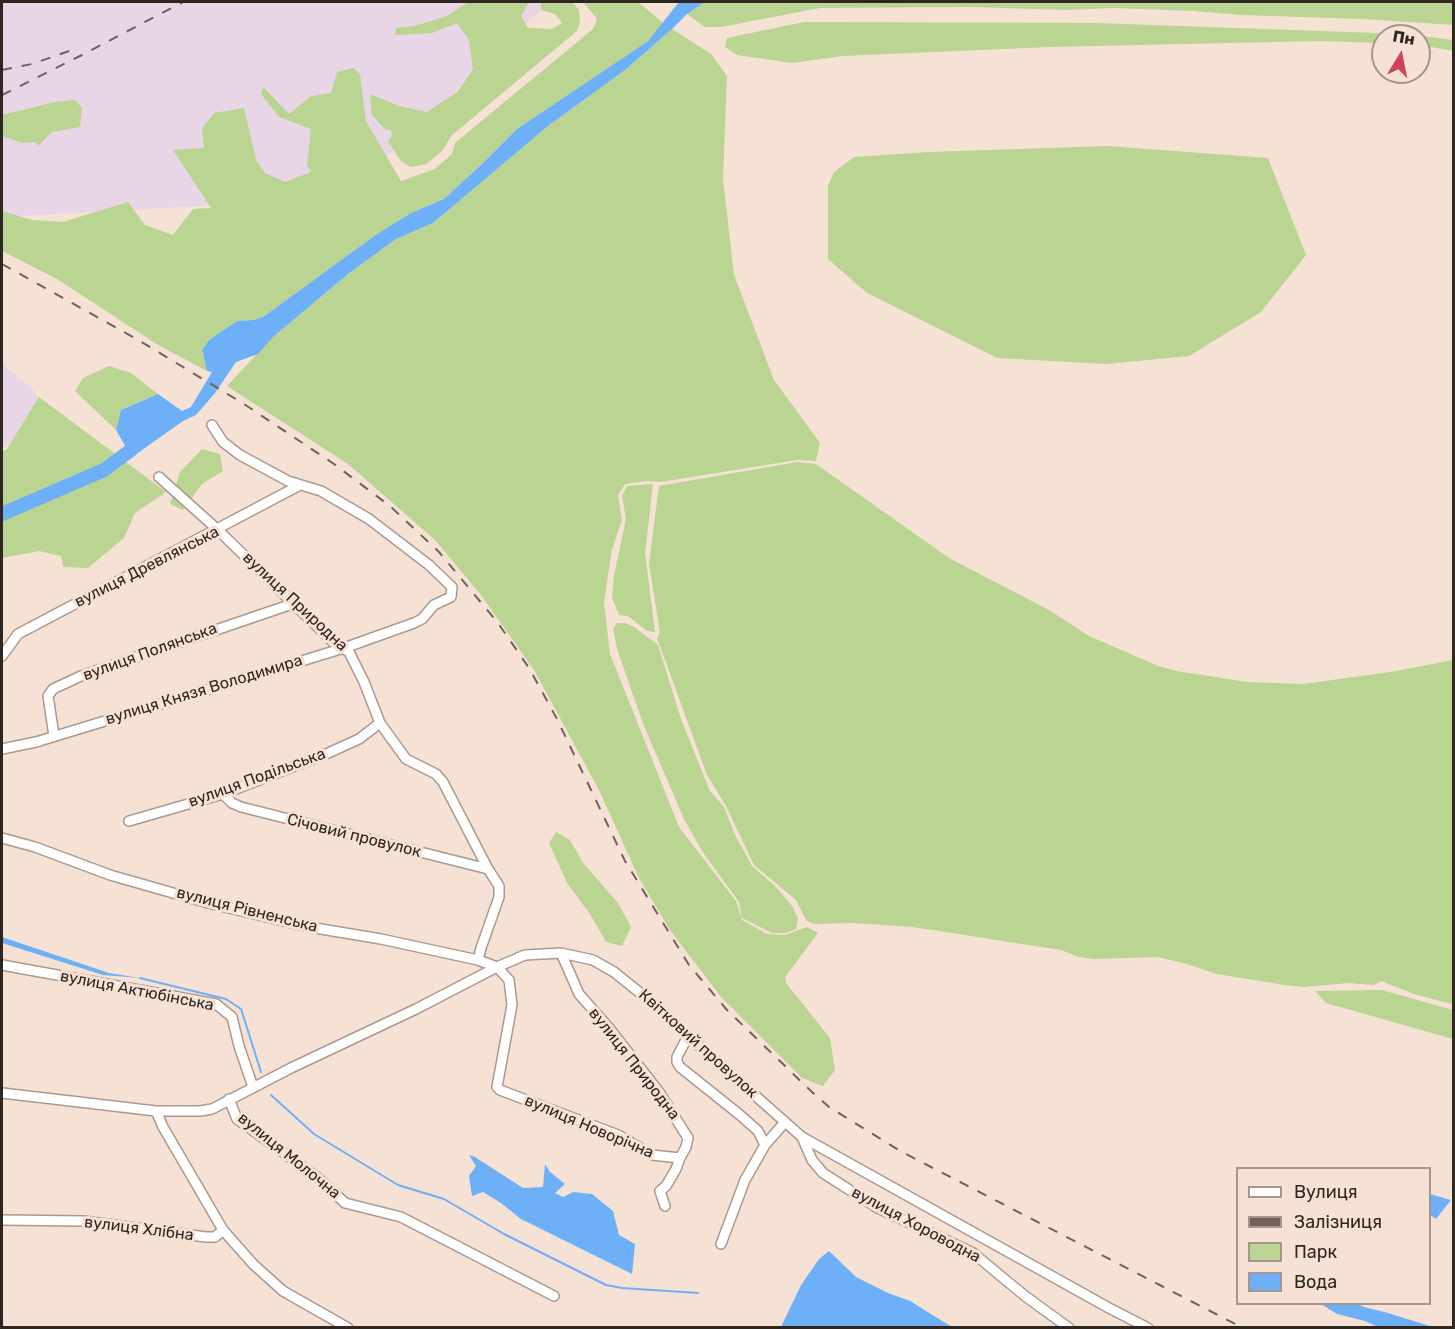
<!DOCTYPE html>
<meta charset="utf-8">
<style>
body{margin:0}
#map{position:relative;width:1455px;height:1329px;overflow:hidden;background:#f6e1d5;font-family:Rubik,sans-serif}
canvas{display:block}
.frame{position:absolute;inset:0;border:3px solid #2e2621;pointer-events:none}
.legend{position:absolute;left:1236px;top:1167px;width:195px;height:138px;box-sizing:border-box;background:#f6e1d5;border:2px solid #a6968d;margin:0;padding:8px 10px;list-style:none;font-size:18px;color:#2e2621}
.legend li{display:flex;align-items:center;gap:12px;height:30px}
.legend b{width:30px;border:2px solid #a6968d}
.north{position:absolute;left:1371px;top:24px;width:60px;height:60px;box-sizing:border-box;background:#f6e1d5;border:2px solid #a6968d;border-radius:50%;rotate:10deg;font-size:16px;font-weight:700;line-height:24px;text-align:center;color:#2e2621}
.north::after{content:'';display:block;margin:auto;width:21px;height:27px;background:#d3425b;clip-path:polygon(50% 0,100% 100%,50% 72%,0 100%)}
</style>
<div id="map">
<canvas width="1455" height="1329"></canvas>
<div class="frame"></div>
<ul class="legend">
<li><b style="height:8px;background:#fff"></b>Вулиця</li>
<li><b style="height:8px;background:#6e625b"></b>Залізниця</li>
<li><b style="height:16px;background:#bad491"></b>Парк</li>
<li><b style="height:16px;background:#6eb0f8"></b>Вода</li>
</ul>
<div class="north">Пн</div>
</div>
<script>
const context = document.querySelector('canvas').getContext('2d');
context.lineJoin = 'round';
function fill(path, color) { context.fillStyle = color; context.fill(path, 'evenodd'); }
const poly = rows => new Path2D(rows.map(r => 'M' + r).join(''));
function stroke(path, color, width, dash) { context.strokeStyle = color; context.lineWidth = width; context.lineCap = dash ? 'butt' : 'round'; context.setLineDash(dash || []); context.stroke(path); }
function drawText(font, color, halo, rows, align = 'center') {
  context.font = font + ' Rubik,sans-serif'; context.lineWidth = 6; context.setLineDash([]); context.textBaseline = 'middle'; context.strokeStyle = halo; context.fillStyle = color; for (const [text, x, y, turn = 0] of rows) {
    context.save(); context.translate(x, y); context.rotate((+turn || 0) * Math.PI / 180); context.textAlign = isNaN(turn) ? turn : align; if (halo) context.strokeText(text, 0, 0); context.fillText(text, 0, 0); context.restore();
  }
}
const industrial = poly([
 [2,2,549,2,343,198,2,217],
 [2,363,33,390,38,399,24,434,2,449]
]);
const green = poly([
 [468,2,529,2,521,16,528,28,552,29,562,23,555,14,541,10,541,2,572,2,579,10,580,21,577,31,451,136,443,150,426,164,410,167,400,160,388,141,392,136,391,130,385,129,372,115,370,94,399,106,427,112,457,92,473,70,469,40,457,23,432,33,395,35,396,28,415,26,447,16],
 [583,2,638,2,663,23,648,41,517,129,482,164,444,199,411,213,377,234,263,317,253,320,237,321,209,340,202,351,207,371,158,345,57,279,2,251,2,211,32,220,63,222,128,202,145,225,173,235,193,209,211,208,173,150,204,148,202,128,214,113,244,108,256,160,265,173,285,182,311,172,307,165,311,129,279,117,261,94,263,87,289,114,311,96,331,93,337,72,353,68,360,74,366,121,401,181,435,169,452,154,455,143,593,29,597,19],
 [705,2,1454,2,1453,25,1363,19,1241,15,1194,11,1114,8,1067,10,970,7,820,8,721,27,705,27,687,14],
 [804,22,1096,23,1405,34,1453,40,1454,51,1419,45,1419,36,1383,36,1383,43,1320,41,1049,47,843,56,792,63,737,55,725,47,727,38],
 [672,29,711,54,727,76,723,179,734,275,774,380,820,443,816,461,797,460,660,482,645,481,625,484,618,495,622,520,612,549,604,602,610,654,679,827,736,901,742,920,767,934,785,935,807,927,818,933,785,977,786,983,830,1038,835,1070,823,1086,802,1078,721,997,670,930,638,876,599,790,534,670,481,595,435,540,348,464,227,386,273,337,348,274,396,239,433,223,548,126,625,70],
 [75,100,82,108,80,127,52,132,38,146,36,142,23,143,2,136,2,115,55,102],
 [1108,146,1268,158,1306,255,1261,312,1189,356,1106,364,997,358,867,293,828,259,828,186,834,172,854,157,929,152],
 [109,366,131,373,158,394,121,410,116,430,75,391,83,378],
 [39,397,166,492,135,513,124,538,88,568,63,567,61,556,39,551,2,558,2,452,7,449],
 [202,449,220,454,223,471,202,484,183,510,170,504,180,472],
 [797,462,816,464,949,558,1049,610,1089,636,1158,666,1177,671,1246,682,1303,684,1391,672,1453,660,1454,997,1452,1004,1414,994,1381,981,1374,985,1349,983,1304,987,1285,985,1217,974,1187,964,1158,957,1093,959,1079,957,1061,950,913,927,853,923,813,924,806,920,796,900,754,865,726,806,707,775,657,638,660,632,649,564,659,486],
 [653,484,645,553,655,632,647,631,628,616,619,615,612,598,614,575,626,519,622,496,627,486],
 [617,623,625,623,634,627,658,645,681,719,710,791,724,807,735,835,752,866,775,886,792,906,798,918,796,929,786,933,772,933,742,918,739,902,702,851,684,819,644,726,618,652,613,629],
 [556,832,570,840,583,863,618,903,631,927,622,946,606,942,590,914,567,883,549,843],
 [1382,990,1453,1010,1453,1039,1326,1003,1315,991]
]);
const water = poly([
 [679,2,705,2,687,14,672,29,625,70,548,126,433,223,396,239,348,274,273,337,258,354,236,362,215,393,196,415,183,421,135,455,120,462,116,460,127,449,116,430,121,410,158,394,182,411,191,407,212,372,207,371,202,350,209,340,237,321,253,320,263,317,377,234,411,213,444,199,482,164,517,129,648,41],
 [2,937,109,973,140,978,103,975,2,943],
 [469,1155,475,1157,523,1188,543,1187,545,1164,550,1172,565,1184,555,1193,563,1197,573,1192,592,1194,613,1211,619,1235,635,1244,632,1274,521,1219,501,1203,483,1192,472,1196,469,1176,476,1166],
 [1430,1194,1451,1200,1436,1219,1430,1215],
 [829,1251,856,1277,888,1293,910,1301,952,1327,781,1327,801,1285,819,1259],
 [1321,1304,1358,1304,1364,1307,1388,1313,1433,1327,1378,1327,1365,1321,1337,1314]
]);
const stream = poly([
 [140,978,226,999,241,1009,261,1072],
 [271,1095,314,1134,398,1185,444,1199,504,1234,606,1285,622,1288,698,1293]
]);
const river = poly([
 [2,514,104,470,131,450]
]);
const minor = poly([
 [159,477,218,530,334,643,349,652,364,682,380,723,406,759,436,774,443,782,488,869,499,886,499,897,481,948,478,960],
 [2,656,18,634,300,485],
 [54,736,48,696,53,689,81,676,295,603],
 [2,749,36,742,344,648,414,623,422,619,434,605,451,597,452,587,429,565,369,519,321,491,288,481,240,455,223,442,212,425],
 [223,794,232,803,241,807,488,869],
 [129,821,223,794,326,754,359,739,380,723],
 [2,838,35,847,110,875,208,903,309,927,381,939,478,960,497,967,509,980,512,1005,497,1087,500,1090,618,1135,652,1155,680,1158],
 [561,953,579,994,609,1028,659,1092,688,1138,686,1147,680,1158,676,1169,666,1186,660,1191,665,1206],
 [2,965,216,1004,232,1017,239,1046,253,1087],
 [688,1036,677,1057,677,1062,680,1067,740,1115,758,1131,765,1145,785,1122],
 [2,1093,156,1111,200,1111,212,1109,291,1068,416,1009,497,967,525,955,561,953,593,960,614,972,659,1008,688,1036,802,1137,1109,1308,1148,1328],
 [229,1099,237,1119,317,1177,345,1203,401,1217,554,1296],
 [156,1111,163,1127,223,1230,253,1264,283,1291,348,1328],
 [802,1137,812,1160,823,1173,876,1207,973,1253,1025,1296,1069,1328],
 [2,1220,83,1221,206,1237,215,1237,223,1230],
 [721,1244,745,1180,765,1145]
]);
const rail = poly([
 [2,70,32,64,75,49],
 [2,95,82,55,183,2],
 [2,264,140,341,244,404,334,464,390,506,439,552,498,623,529,668,557,719,625,861,689,965,727,1010,812,1092,829,1107,902,1152,1243,1328]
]);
const streetNames = [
 ["вулиця Древлянська",147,567,-27],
 ["вулиця Природна",295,602,43],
 ["вулиця Полянська",150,652,-20],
 ["вулиця Князя Володимира",204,690,-17],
 ["вулиця Подільська",257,778,-20],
 ["Січовий провулок",354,836,14],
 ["вулиця Рівненська",247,910,14],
 ["вулиця Актюбінська",137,991,11],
 ["Квітковий провулок",698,1044,42],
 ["вулиця Природна",634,1064,52],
 ["вулиця Новорічна",589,1127,23],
 ["вулиця Молочна",289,1156,39],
 ["вулиця Хороводна",916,1225,28],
 ["вулиця Хлібна",139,1229,7]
];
fill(industrial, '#e8d5e6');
fill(green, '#bad491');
fill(water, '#6eb0f8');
stroke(stream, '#6eb0f8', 2);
stroke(river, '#6eb0f8', 14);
stroke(minor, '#ac998e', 12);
stroke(minor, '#fff', 9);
stroke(rail, '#6e625b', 2, [10, 10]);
drawText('16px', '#2e2621', '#f6e1d5', streetNames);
</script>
